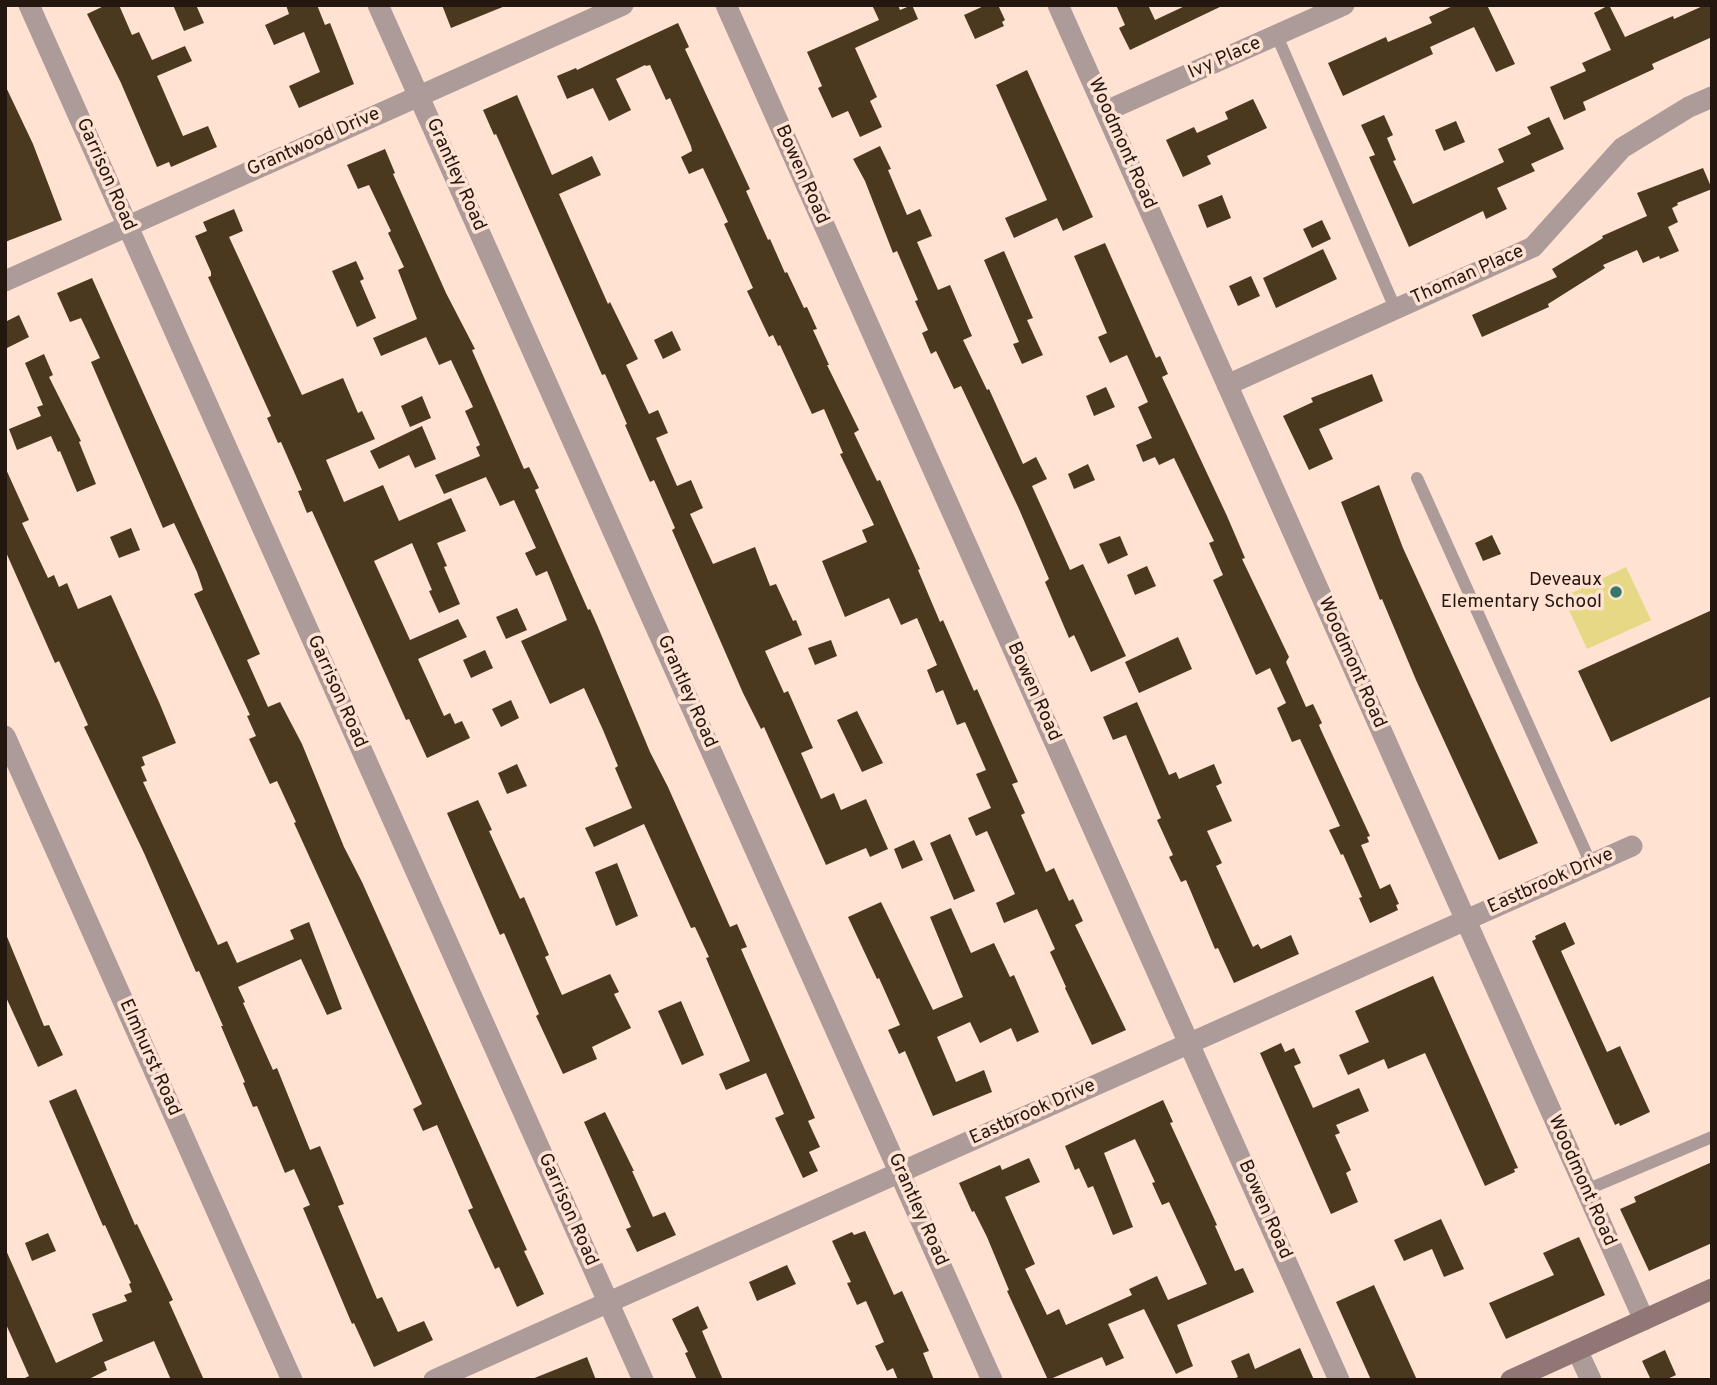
<!DOCTYPE html>
<style>
body{margin:0}
#map{position:relative;width:1717px;height:1385px;overflow:hidden;background:#ffe2d2;font-family:Overpass,sans-serif}
canvas{display:block}
.frame{position:absolute;inset:0;border:7px solid #231710;pointer-events:none}
</style>
<div id="map">
<canvas width="1717" height="1385"></canvas>
<div class="frame"></div>
</div>
<script>
const context = document.querySelector('canvas').getContext('2d');
context.lineJoin = 'round';
function fill(path, color) { context.fillStyle = color; context.fill(path, 'evenodd'); }
const poly = rows => new Path2D(rows.map(r => 'M' + r).join(''));
function stroke(path, color, width, dash) { context.strokeStyle = color; context.lineWidth = width; context.lineCap = dash ? 'butt' : 'round'; context.setLineDash(dash || []); context.stroke(path); }
function drawText(font, color, halo, rows, align = 'center') {
  context.font = font + ' Overpass,sans-serif'; context.lineWidth = 7; context.setLineDash([]); context.textBaseline = 'middle'; context.strokeStyle = halo; context.fillStyle = color; for (const [text, x, y, turn = 0] of rows) {
    context.save(); context.translate(x, y); context.rotate((+turn || 0) * Math.PI / 180); context.textAlign = isNaN(turn) ? turn : align; if (halo) context.strokeText(text, 0, 0); context.fillText(text, 0, 0); context.restore();
  }
}
const green = poly([
 [1626,567,1651,620,1587,649,1563,597]
]);
const building = poly([
 [106,5,119,5,132,35,139,32,152,60,185,46,192,61,157,76,183,136,208,126,217,147,171,167,169,162,157,167,121,83,87,14],
 [173,5,196,5,204,23,184,31],
 [286,5,317,5,325,25,330,23,354,84,299,108,289,86,320,72,304,32,274,45,265,25,289,14],
 [442,5,505,5,505,6,451,28],
 [872,5,898,5,900,10,912,5,918,19,855,48,877,97,870,101,882,127,860,137,848,111,832,118,818,88,822,86,807,52,879,20],
 [986,5,998,5,1005,20,1002,22,1004,26,975,39,964,15],
 [1116,5,1148,5,1155,20,1187,5,1224,5,1130,50,1119,28,1125,25],
 [1455,5,1487,5,1515,64,1496,72,1474,27,1430,47,1433,54,1343,96,1328,63,1386,37,1388,42,1432,23,1429,17],
 [1609,5,1625,37,1673,16,1674,19,1705,5,1712,5,1712,37,1652,64,1654,69,1583,102,1586,110,1564,120,1550,87,1586,71,1582,63,1611,50,1594,13],
 [678,23,689,47,685,49,750,189,746,191,768,240,770,239,785,273,787,272,804,308,807,307,817,329,813,330,829,365,827,365,859,430,854,433,877,481,880,480,920,569,918,570,940,622,943,620,974,691,977,689,1018,782,1012,784,1025,813,1021,815,1046,872,1054,868,1069,901,1073,899,1083,921,1075,925,1126,1030,1092,1045,1065,988,1066,987,1050,952,1055,949,1037,909,1004,923,996,903,1015,894,987,831,976,836,968,818,991,808,976,774,986,770,965,722,957,725,943,690,936,693,927,670,937,665,917,618,901,625,889,598,845,617,822,561,867,542,862,530,874,525,840,454,843,453,824,409,812,414,780,345,778,346,773,335,769,337,747,291,753,288,724,224,728,222,703,168,689,174,681,157,692,151,691,146,670,98,666,100,650,65,646,66,645,65,616,79,631,110,609,121,593,88,567,99,557,76,576,68,577,70],
 [1027,70,1093,217,1063,231,1057,218,1014,238,1005,218,1047,200,996,85],
 [5,85,33,144,62,220,5,242],
 [517,95,552,175,592,156,601,175,559,194,608,304,610,302,638,359,626,365,649,414,658,410,668,433,656,438,677,486,691,480,703,508,690,514,713,564,755,547,770,586,776,584,793,621,796,620,802,635,765,651,784,693,788,691,813,748,801,753,821,799,834,793,841,810,866,799,888,849,870,857,866,848,826,865,764,727,761,729,743,693,672,530,675,528,654,480,650,482,625,425,627,424,605,374,602,375,496,134,494,135,483,110],
 [1253,99,1267,128,1207,156,1211,164,1183,177,1166,140,1194,127,1197,133,1228,119,1225,112],
 [1384,115,1393,135,1387,138,1396,160,1393,161,1413,204,1504,162,1498,149,1531,134,1527,127,1549,117,1564,149,1531,164,1535,171,1497,188,1507,209,1486,219,1483,211,1409,247,1369,157,1375,155,1361,125],
 [1456,121,1465,142,1444,151,1435,130],
 [880,146,891,169,888,170,907,215,920,209,932,236,917,242,938,290,950,285,972,336,963,340,987,390,989,389,1023,464,1036,457,1047,479,1032,486,1070,570,1083,564,1126,656,1091,672,1074,635,1069,638,1045,582,1049,579,1019,509,961,386,954,389,936,351,931,354,922,333,928,330,915,301,918,300,897,251,893,253,865,181,853,159],
 [385,149,395,173,393,174,446,293,475,349,472,350,524,469,529,467,539,488,535,490,588,610,590,609,598,627,650,752,668,787,730,927,737,924,747,947,741,949,815,1118,808,1121,820,1147,809,1152,818,1171,803,1178,775,1118,784,1114,766,1073,726,1090,719,1074,750,1061,706,958,709,957,695,927,691,928,644,824,594,847,585,828,632,808,615,768,618,766,603,730,584,688,550,704,521,641,567,620,547,571,536,576,525,553,536,548,514,500,500,506,486,477,444,494,435,475,480,456,476,447,480,445,465,411,473,407,451,360,439,365,426,337,381,356,373,338,417,319,398,270,404,267,388,233,391,231,369,185,358,189,347,165],
 [1703,168,1712,189,1677,203,1678,205,1672,208,1678,222,1668,227,1679,251,1660,259,1659,256,1643,263,1637,250,1603,265,1605,268,1548,304,1549,307,1482,337,1472,315,1557,277,1552,269,1603,238,1602,236,1647,216,1637,193],
 [1222,195,1231,218,1207,228,1198,205],
 [234,209,243,231,229,237,302,395,343,378,358,413,362,411,375,439,326,460,344,502,383,485,399,521,451,498,466,531,437,543,447,566,444,567,460,604,439,613,429,591,432,590,412,543,374,561,410,640,458,619,467,637,418,659,444,716,450,713,455,724,462,721,470,738,427,758,409,719,406,720,312,511,307,513,298,491,302,490,281,442,278,443,267,418,271,416,208,277,211,276,211,272,195,236,207,231,203,222],
 [1322,220,1331,239,1312,248,1303,229],
 [1105,243,1156,358,1160,356,1168,374,1162,377,1227,516,1245,558,1242,559,1289,657,1286,662,1306,707,1313,704,1322,723,1319,725,1321,730,1370,836,1367,837,1369,842,1361,845,1380,889,1390,884,1399,904,1396,905,1398,910,1370,923,1359,898,1362,897,1343,854,1341,855,1329,830,1340,826,1300,739,1292,742,1277,708,1286,703,1270,668,1256,675,1213,580,1223,575,1209,543,1214,541,1174,458,1159,465,1155,457,1143,462,1136,445,1152,438,1138,407,1148,402,1127,355,1110,363,1098,337,1107,333,1074,256],
 [1323,249,1337,279,1276,308,1263,278],
 [1004,251,1033,318,1027,320,1043,355,1022,364,1013,344,1019,342,984,260],
 [356,261,364,279,360,281,376,318,357,327,332,271],
 [1251,276,1260,296,1238,306,1229,286],
 [92,278,260,654,247,660,268,707,280,702,302,744,344,847,362,882,527,1250,524,1251,544,1294,517,1307,499,1267,495,1269,468,1210,473,1208,437,1125,423,1131,413,1109,422,1104,294,823,296,822,277,781,270,784,249,739,256,736,247,716,250,715,194,594,203,590,197,572,174,523,163,528,91,362,100,358,81,318,70,322,57,293],
 [19,315,29,337,5,349,5,322],
 [672,331,681,350,663,359,654,340],
 [44,354,53,375,49,377,81,441,79,442,96,484,77,492,60,451,58,452,51,436,17,450,9,429,41,416,37,407,43,405,25,363],
 [1372,374,1383,401,1319,429,1333,459,1309,470,1283,416,1313,402,1311,398],
 [1106,387,1115,407,1094,416,1086,396],
 [422,396,431,418,410,427,401,406],
 [422,426,436,459,415,468,409,455,379,469,370,451],
 [1088,464,1095,480,1074,489,1068,474],
 [5,467,29,520,22,523,48,578,54,575,59,587,67,583,78,609,111,595,159,702,176,743,142,757,145,765,141,767,147,781,143,782,218,945,227,941,237,963,294,939,290,930,309,922,342,1009,327,1015,301,959,238,987,245,1002,243,1003,273,1070,277,1068,310,1150,320,1146,333,1177,344,1204,338,1206,377,1299,382,1297,398,1332,424,1321,433,1340,374,1367,354,1323,352,1324,303,1208,310,1205,294,1169,285,1173,257,1106,253,1107,243,1083,245,1082,221,1026,223,1026,199,971,196,972,144,853,84,727,88,725,59,661,55,663,5,550],
 [1379,485,1403,548,1538,843,1499,860,1416,680,1382,599,1380,600,1341,502],
 [131,528,140,550,119,558,110,537],
 [1492,535,1501,554,1483,561,1475,543],
 [1120,536,1128,555,1108,564,1099,544],
 [1147,566,1156,586,1135,595,1127,575],
 [517,608,527,630,506,639,496,617],
 [1712,610,1712,696,1611,742,1578,671],
 [1178,637,1192,669,1139,693,1125,662],
 [831,640,837,656,815,665,808,648],
 [485,650,493,668,471,678,463,660],
 [511,700,519,718,501,727,492,709],
 [1137,702,1169,775,1176,772,1179,779,1214,764,1222,783,1216,786,1232,821,1207,831,1222,863,1216,866,1253,947,1258,944,1261,949,1291,935,1299,954,1234,983,1218,948,1215,949,1186,880,1181,882,1169,857,1173,855,1157,820,1161,818,1126,735,1113,740,1103,717],
 [857,711,883,763,862,772,837,720],
 [517,764,527,786,507,794,498,773],
 [478,800,492,830,489,831,520,899,524,897,549,955,545,957,562,995,610,974,619,992,614,994,631,1028,592,1047,597,1059,563,1074,536,1016,539,1014,523,977,504,933,500,935,447,813],
 [950,834,975,891,954,900,930,843],
 [914,840,923,860,902,869,894,849],
 [617,863,638,916,616,926,595,872],
 [881,902,933,1010,963,997,930,917,951,908,971,953,994,943,1010,977,1014,975,1039,1032,1017,1042,1011,1028,980,1043,970,1022,937,1037,956,1082,984,1070,992,1092,933,1116,905,1051,899,1054,888,1030,900,1025,879,978,877,979,848,917],
 [1565,922,1575,944,1561,951,1607,1052,1620,1046,1650,1112,1620,1126,1619,1123,1615,1125,1532,941,1536,939,1535,936],
 [5,932,44,1026,49,1025,63,1055,38,1067,5,995],
 [1433,976,1518,1168,1514,1169,1515,1172,1485,1186,1425,1053,1388,1069,1384,1059,1348,1075,1339,1055,1369,1042,1355,1011],
 [681,1001,704,1055,682,1065,658,1011],
 [1281,1043,1285,1052,1294,1048,1301,1063,1294,1066,1313,1108,1359,1088,1369,1111,1336,1125,1340,1133,1335,1135,1351,1170,1346,1173,1358,1202,1331,1214,1260,1053],
 [76,1089,135,1225,137,1224,173,1300,169,1302,204,1380,171,1380,154,1341,104,1362,107,1370,87,1380,21,1380,29,1376,5,1322,5,1248,56,1363,103,1341,92,1314,127,1301,124,1295,132,1292,129,1284,131,1283,105,1225,103,1226,49,1101],
 [1163,1100,1173,1122,1170,1123,1217,1225,1215,1226,1235,1271,1243,1268,1254,1292,1177,1325,1193,1366,1176,1374,1144,1309,1108,1324,1124,1358,1106,1366,1102,1357,1048,1380,1007,1291,1009,1290,987,1237,974,1211,972,1212,959,1183,1000,1165,1002,1170,1029,1158,1040,1182,1005,1197,1035,1264,1025,1269,1047,1315,1059,1309,1066,1325,1132,1295,1129,1289,1157,1276,1168,1300,1207,1284,1169,1202,1162,1205,1152,1183,1155,1182,1135,1139,1104,1153,1133,1227,1113,1235,1093,1186,1088,1188,1079,1168,1075,1170,1065,1146],
 [605,1112,634,1171,632,1171,653,1217,665,1212,676,1235,637,1252,626,1229,631,1227,584,1122],
 [1712,1162,1712,1243,1649,1271,1620,1209,1636,1202,1634,1197],
 [1441,1219,1464,1269,1444,1277,1432,1249,1404,1261,1394,1240],
 [865,1231,894,1295,902,1291,929,1351,923,1353,934,1380,898,1380,893,1368,887,1371,875,1346,884,1342,866,1301,857,1305,847,1283,851,1282,832,1241,852,1232,854,1235],
 [48,1233,56,1251,32,1261,25,1243],
 [1579,1237,1605,1295,1506,1339,1489,1303,1554,1275,1543,1253],
 [787,1265,796,1284,757,1301,749,1282],
 [1374,1285,1417,1380,1371,1380,1336,1302],
 [698,1306,708,1328,702,1331,723,1380,697,1380,685,1353,688,1352,672,1319],
 [1300,1348,1314,1380,1231,1380,1238,1377,1231,1361,1249,1353,1255,1369],
 [1665,1350,1676,1375,1665,1380,1651,1380,1642,1361],
 [587,1357,596,1380,532,1380,532,1379]
]);
const lane = poly([
 [1277,36,1395,308],
 [1417,478,1591,864],
 [1586,1190,1712,1137]
]);
const street = poly([
 [29,5,643,1380],
 [378,5,992,1380],
 [726,5,1339,1380],
 [1058,5,1644,1320],
 [1106,111,1344,5],
 [5,281,623,5],
 [1227,385,1533,247,1622,148,1689,107,1712,97],
 [5,736,292,1380],
 [1577,1350,1591,1380],
 [434,1380,1632,846]
]);
const secondary = poly([
 [1511,1380,1712,1289]
]);
const markers = [
 [1616,592,7,"#35786a"]
];
const streetNames = [
 ["Ivy Place",1225,59,-24],
 ["Grantwood Drive",314,143,-24],
 ["Woodmont Road",1121,144,66],
 ["Garrison Road",105,175,66],
 ["Grantley Road",455,175,66],
 ["Bowen Road",801,175,66],
 ["Thoman Place",1468,276,-24],
 ["Woodmont Road",1351,663,66],
 ["Garrison Road",336,692,66],
 ["Grantley Road",686,692,66],
 ["Bowen Road",1033,692,66],
 ["Eastbrook Drive",1551,882,-24],
 ["Elmhurst Road",149,1058,66],
 ["Eastbrook Drive",1033,1113,-24],
 ["Woodmont Road",1581,1181,66],
 ["Garrison Road",567,1210,66],
 ["Grantley Road",917,1210,66],
 ["Bowen Road",1264,1210,66]
];
const poiNames = [
 ["Deveaux",1602,581],
 ["Elementary School",1602,603]
];
fill(green, '#e5d986');
fill(building, '#4b391f');
stroke(lane, '#ad9b9a', 12);
stroke(street, '#ad9b9a', 21);
stroke(secondary, '#907674', 21);
for (const [x, y, r, color] of markers) { const dot = new Path2D(); dot.arc(x, y, r, 0, 2 * Math.PI); context.fillStyle = color; context.fill(dot); stroke(dot, '#ffe2d2', 2.5); }
drawText('19px', '#231710', '#ffe2d2', streetNames);
drawText('19px', '#231710', '#ffe2d2', poiNames, 'right');
</script>
